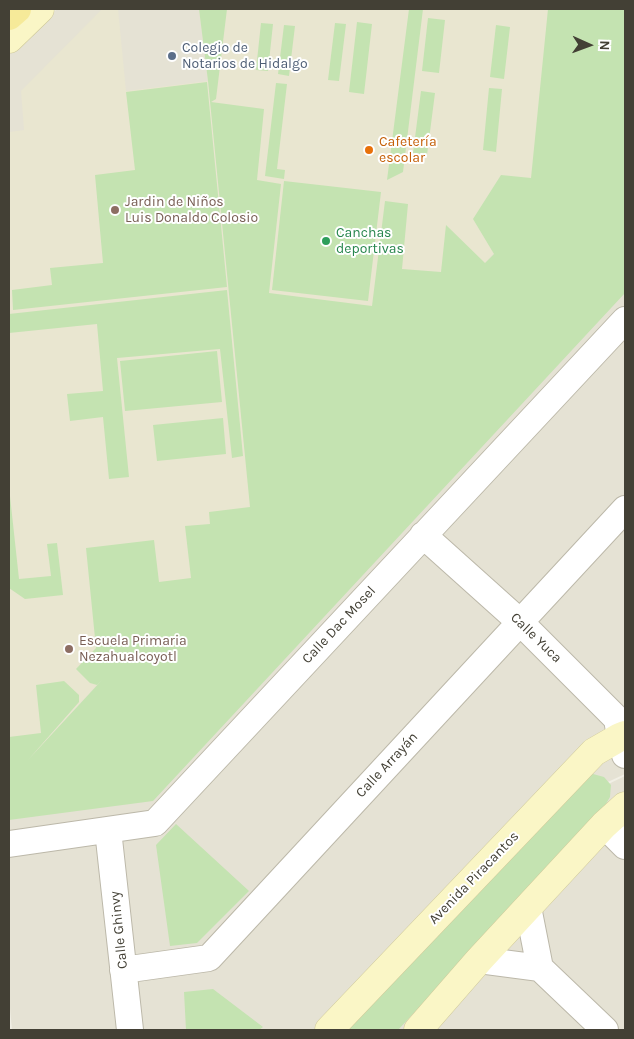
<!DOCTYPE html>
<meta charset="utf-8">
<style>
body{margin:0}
#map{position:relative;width:634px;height:1039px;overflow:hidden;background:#f1efe5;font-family:Karla,sans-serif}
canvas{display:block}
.frame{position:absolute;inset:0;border:10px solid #434035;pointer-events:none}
.north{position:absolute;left:564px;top:20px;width:50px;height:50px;-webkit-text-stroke:4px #fff;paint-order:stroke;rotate:92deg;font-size:14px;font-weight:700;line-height:20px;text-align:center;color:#434035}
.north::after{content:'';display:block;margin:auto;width:18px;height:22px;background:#434035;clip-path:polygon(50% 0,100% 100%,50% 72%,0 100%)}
</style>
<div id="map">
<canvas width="634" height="1039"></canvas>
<div class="frame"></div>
<div class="north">N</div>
</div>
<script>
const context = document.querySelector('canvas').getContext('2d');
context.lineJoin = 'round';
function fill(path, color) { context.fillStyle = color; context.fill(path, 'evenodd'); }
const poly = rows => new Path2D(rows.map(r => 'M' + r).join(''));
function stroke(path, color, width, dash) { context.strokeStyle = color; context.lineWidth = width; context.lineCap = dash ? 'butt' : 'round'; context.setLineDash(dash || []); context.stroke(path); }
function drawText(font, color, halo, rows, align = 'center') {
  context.font = font + ' Karla,sans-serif'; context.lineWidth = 4; context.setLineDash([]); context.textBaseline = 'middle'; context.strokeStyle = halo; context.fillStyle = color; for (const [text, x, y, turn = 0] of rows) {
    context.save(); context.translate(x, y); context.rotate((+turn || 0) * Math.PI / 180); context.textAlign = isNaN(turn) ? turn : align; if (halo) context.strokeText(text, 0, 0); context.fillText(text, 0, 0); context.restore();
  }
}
const residential = poly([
 [57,9,625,9,625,774,597,787,369,1030,12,1030,9,998,9,54],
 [625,776,625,1030,373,1030,598,789]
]);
const education = poly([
 [102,9,118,9,126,91,208,81,199,9,625,9,625,141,579,161,9,781,9,132,24,130,21,91]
]);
const green = poly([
 [199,9,227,9,216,99,211,102,264,109,257,180,281,184,269,293,372,306,385,201,408,204,402,269,441,272,446,225,485,263,494,254,473,219,501,175,531,178,548,9,625,9,625,293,153,801,9,820,9,737,41,733,36,685,64,681,79,695,79,702,28,760,102,680,97,685,90,683,76,669,96,648,86,548,154,540,159,582,191,578,185,526,210,524,209,512,250,507,208,81],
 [409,9,423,9,403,172,387,180],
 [428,18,445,20,439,73,422,71],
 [357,22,372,24,364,94,349,92],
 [261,23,273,24,268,71,256,70],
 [335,23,346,24,339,81,328,80],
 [284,25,295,26,289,76,278,74],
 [496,25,510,27,504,79,490,77],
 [207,82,227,287,13,310,12,290,52,285,50,268,103,263,95,175,135,170,126,92],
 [276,83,287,84,277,169,285,170,284,179,265,176],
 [489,88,502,89,496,152,483,150],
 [421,91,435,93,427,155,413,153],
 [284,181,381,192,368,301,272,290],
 [227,290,243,456,232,458,220,349,117,358,129,477,109,479,103,417,70,421,67,394,103,391,97,324,9,333,9,314],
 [217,351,222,402,125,411,120,361],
 [223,418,226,454,157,461,153,425],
 [9,487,19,579,51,576,47,544,57,543,63,595,25,599,9,588],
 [593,774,604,777,611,785,610,797,603,809,398,1030,345,1030,583,778],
 [176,824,249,891,197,943,170,946,156,845],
 [213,989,263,1027,259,1030,186,1030,184,992]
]);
const street = poly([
 [423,535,520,622,617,719,620,737,625,755],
 [604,825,625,846],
 [108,830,130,1030],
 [9,844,155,823,625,320],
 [528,907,540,968,605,1030],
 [479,960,540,968],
 [123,970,209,958,625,509]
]);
const secondary = poly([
 [9,39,40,9],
 [329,1030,594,752,620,737,625,735],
 [418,1030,479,960,604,825,625,806]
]);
const primary = poly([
 [9,16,17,9]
]);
const markers = [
 [172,56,5,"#5c6f8a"],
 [369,150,5,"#e8710a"],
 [115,210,5,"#8d6e63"],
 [326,241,5,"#2e9e5b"],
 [69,649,5,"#8d6e63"]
];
const serviceNames = [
 ["Colegio de",182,48],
 ["Notarios de Hidalgo",182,64]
];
const foodNames = [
 ["Cafetería",379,142],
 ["escolar",379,158]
];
const educationNames = [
 ["Jardin de Niños",125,202],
 ["Luis Donaldo Colosio",125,218],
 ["Escuela Primaria",79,641],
 ["Nezahualcoyotl",79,657]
];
const leisureNames = [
 ["Canchas",336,233],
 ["deportivas",336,249]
];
const streetNames = [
 ["Calle Dac Mosel",339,625,-47],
 ["Calle Yuca",536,638,44],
 ["Calle Arrayán",387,765,-47],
 ["Avenida Piracantos",474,878,-46],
 ["Calle Ghinvy",119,930,-96]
];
fill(residential, '#e5e2d4');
fill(education, '#e9e6d0');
fill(green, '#c4e3b1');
stroke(street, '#bcb8a9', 28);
stroke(secondary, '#cec898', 29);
stroke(primary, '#daca6a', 29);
stroke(street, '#fff', 26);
stroke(secondary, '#faf6c6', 28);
stroke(primary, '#f6ea99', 28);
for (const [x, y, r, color] of markers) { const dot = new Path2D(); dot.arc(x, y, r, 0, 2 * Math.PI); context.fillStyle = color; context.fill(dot); stroke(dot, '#fff', 2); }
drawText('14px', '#4e5e75', '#fff', serviceNames, 'left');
drawText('14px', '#c56008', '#fff', foodNames, 'left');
drawText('14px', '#785e54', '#fff', educationNames, 'left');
drawText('14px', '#27864d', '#fff', leisureNames, 'left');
drawText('14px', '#434035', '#fff', streetNames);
</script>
